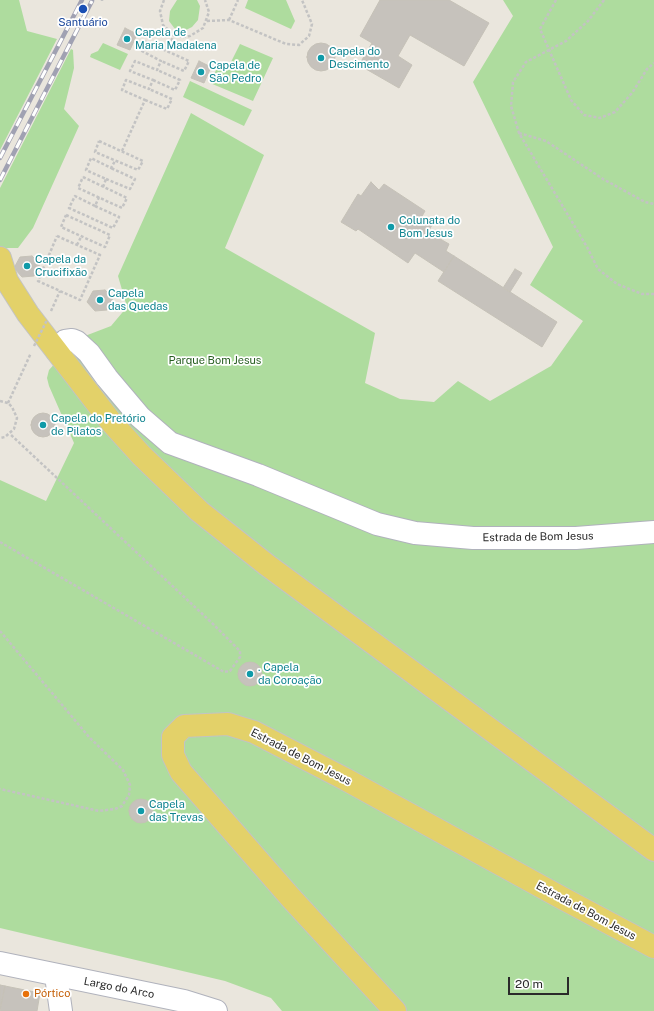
<!DOCTYPE html>
<meta charset="utf-8">
<style>
body{margin:0}
#map{position:relative;width:654px;height:1011px;overflow:hidden;background:#eae6dd;font-family:"Public Sans",sans-serif}
canvas{display:block}
.scale{position:absolute;left:508px;top:977px;width:61px;height:18px;box-sizing:border-box;border:2px solid #2a2a2a;border-top:0;padding-left:5px;font-size:12px;line-height:14px;white-space:nowrap;color:#2a2a2a;-webkit-text-stroke:3px #fff;paint-order:stroke}
</style>
<div id="map">
<canvas width="654" height="1011"></canvas>
<div class="scale">20 m</div>
</div>
<script>
const context = document.querySelector('canvas').getContext('2d');
context.lineJoin = 'round';
function fill(path, color) { context.fillStyle = color; context.fill(path, 'evenodd'); }
const poly = rows => new Path2D(rows.map(r => 'M' + r).join(''));
function stroke(path, color, width, dash) { context.strokeStyle = color; context.lineWidth = width; context.lineCap = dash ? 'butt' : 'round'; context.setLineDash(dash || []); context.stroke(path); }
function drawText(font, color, halo, rows, align = 'center') {
  context.font = font + ' "Public Sans",sans-serif'; context.lineWidth = 3.5; context.setLineDash([]); context.textBaseline = 'middle'; context.strokeStyle = halo; context.fillStyle = color; for (const [text, x, y, turn = 0] of rows) {
    context.save(); context.translate(x, y); context.rotate((+turn || 0) * Math.PI / 180); context.textAlign = isNaN(turn) ? turn : align; if (halo) context.strokeText(text, 0, 0); context.fillText(text, 0, 0); context.restore();
  }
}
const green = poly([
 [0,0,19,0,27,31,57,39,0,150],
 [177,0,197,0,200,6,198,20,192,27,184,31,175,29,169,21,170,11],
 [248,0,286,0,295,21,291,29,245,8],
 [503,0,654,0,654,1011,282,1011,271,998,225,981,0,928,0,480,46,501,74,443,49,386,47,378,49,370,77,339,111,326,127,307,118,276,191,113,264,155,225,248,375,333,365,383,400,399,434,402,458,381,490,401,551,366,583,321,530,285,553,247,473,82,513,16],
 [103,43,128,54,120,70,90,57,91,54,98,51],
 [240,44,273,58,253,101,210,83,218,66,230,64],
 [71,49,73,50,74,68,64,109,79,126,33,228,18,248,0,248,0,188],
 [190,81,252,110,244,126,183,97]
]);
const building = poly([
 [380,0,449,0,489,23,464,66,410,35,398,56,412,65,399,88,359,65,372,43,360,36,380,0],
 [125,28,137,34,130,50,117,45,125,28],
 '307 57a14 14 0 1 1 28 0a14 14 0 1 1-28 0Z',
 [199,61,211,67,204,83,191,78,199,61],
 [371,182,379,190,384,184,425,211,421,218,432,225,428,232,449,244,446,251,454,256,444,272,415,253,408,263,358,229,356,231,341,222,358,194,361,196,371,182],
 [32,256,40,264,34,276,22,277,14,268,20,257,32,256],
 [454,256,557,322,542,347,438,281,454,256],
 [515,269,522,273,510,292,503,288,515,269],
 [105,290,113,298,107,310,95,311,87,302,93,291,105,290],
 '31 425a12 12 0 1 1 24 0a12 12 0 1 1-24 0Z',
 '238 674a12 12 0 1 1 24 0a12 12 0 1 1-24 0Z',
 '129 811a12 12 0 1 1 24 0a12 12 0 1 1-24 0Z',
 [0,985,5,986,0,1009,0,985],
 [5,986,40,993,37,1011,0,1011,5,986]
]);
const path = poly([
 [164,0,160,11,163,25,174,35,182,37,190,36,203,28,209,12,205,0],
 [556,0,540,29,571,100,584,115,600,118,615,112,632,93,647,69,654,63],
 [604,0,588,21,566,41,526,62,513,82,511,106,519,133,587,247,598,269,617,284,642,294,654,294],
 [102,1,102,0],
 [229,20,238,0],
 [207,21,229,20,286,44,299,45,309,36,312,24,302,0],
 [167,50,174,35],
 [153,80,175,90,180,80,157,70],
 [145,100,167,109,172,99,149,89],
 [519,133,546,141,603,179,645,202,654,204],
 [99,141,143,161,138,170,95,152,99,141],
 [122,151,145,100,122,90,126,80,149,89,153,80,130,71,135,61,157,70,161,61,140,50,144,41,189,61,184,71,161,61],
 [83,177,127,198,122,208,78,188,83,177],
 [106,179,130,189,135,179,111,168],
 [103,187,106,179,86,170,91,158,111,168,115,161],
 [95,206,119,217,113,228,69,208,75,196,95,206,99,197],
 [66,215,110,235,105,247,61,227,66,215],
 [57,236,100,255,80,300,38,281,57,236],
 [77,245,81,237],
 [51,311,60,291],
 [0,401,8,403,12,407,17,418,14,429,5,437,0,438],
 [8,403,31,353],
 [0,542,224,672,230,671,240,657,240,651,212,623,10,434],
 [0,631,89,737,123,770,130,785,129,795,122,806,115,809,99,811,0,789]
]);
const minor = poly([
 [57,351,65,341,72,340,77,342,89,353,107,378,140,417,170,443,258,475,377,524,415,533,473,538,576,538,654,532],
 [0,963,184,1001,216,1011],
 [56,976,61,1011]
]);
const major = poly([
 [0,258,7,281,28,314,112,423,141,455,199,511,267,565,654,850],
 [395,1011,291,898,181,772,173,755,173,737,184,726,228,724,254,732,345,779,562,898,654,947]
]);
const rail = poly([
 [0,158,82,0],
 [0,180,92,1]
]);
const pathBridge = poly([
 [34,346,47,320]
]);
const markers = [
 [83,9,5,"#1a4fb4"],
 [127,39,4,"#0f9aa8"],
 [321,58,4,"#0f9aa8"],
 [201,72,4,"#0f9aa8"],
 [391,227,4,"#0f9aa8"],
 [27,266,4,"#0f9aa8"],
 [100,300,4,"#0f9aa8"],
 [43,425,4,"#0f9aa8"],
 [250,674,4,"#0f9aa8"],
 [141,811,4,"#0f9aa8"],
 [26,994,4,"#e8710a"]
];
const transitNames = [
 ["Santuário",83,23]
];
const cultureNames = [
 ["Capela de",135,33],
 ["Maria Madalena",135,46],
 ["Capela do",329,52],
 ["Descimento",329,65],
 ["Capela de",209,66],
 ["São Pedro",209,79],
 ["Colunata do",399,221],
 ["Bom Jesus",399,234],
 ["Capela da",35,260],
 ["Crucifixão",35,273],
 ["Capela",108,294],
 ["das Quedas",108,307],
 ["Capela do Pretório",51,419],
 ["de Pilatos",51,432],
 [". Capela",258,668],
 ["da Coroação",258,681],
 ["Capela",149,805],
 ["das Trevas",149,818]
];
const parkNames = [
 ["Parque Bom Jesus",215,361]
];
const streetNames = [
 ["Estrada de Bom Jesus",538,537,-1],
 ["Estrada de Bom Jesus",301,757,27],
 ["Estrada de Bom Jesus",586,911,28],
 ["Largo do Arco",119,988,11]
];
const foodNames = [
 ["Pórtico",34,994]
];
fill(green, '#aedc9e');
fill(building, '#c6c2bc');
stroke(building, '#c5c1b7', 1);
stroke(minor, '#b0b2bc', 24);
stroke(major, '#c3c3c3', 24);
stroke(path, '#c3c3c3', 2.5, [3, 2]);
stroke(minor, '#fff', 22);
stroke(major, '#e3d169', 22);
stroke(rail, '#a0a1b2', 4.5);
stroke(rail, '#fff', 3, [9]);
stroke(pathBridge, '#c3c3c3', 2.5, [3, 2]);
for (const [x, y, r, color] of markers) { const dot = new Path2D(); dot.arc(x, y, r, 0, 2 * Math.PI); context.fillStyle = color; context.fill(dot); stroke(dot, '#fff', 1.5); }
drawText('11px', '#164399', '#fff', transitNames);
drawText('11px', '#0d838f', '#fff', cultureNames, 'left');
drawText('11px', '#285f21', '#fff', parkNames);
drawText('11px', '#2a2a2a', '#fff', streetNames);
drawText('11px', '#c56008', '#fff', foodNames, 'left');
</script>
